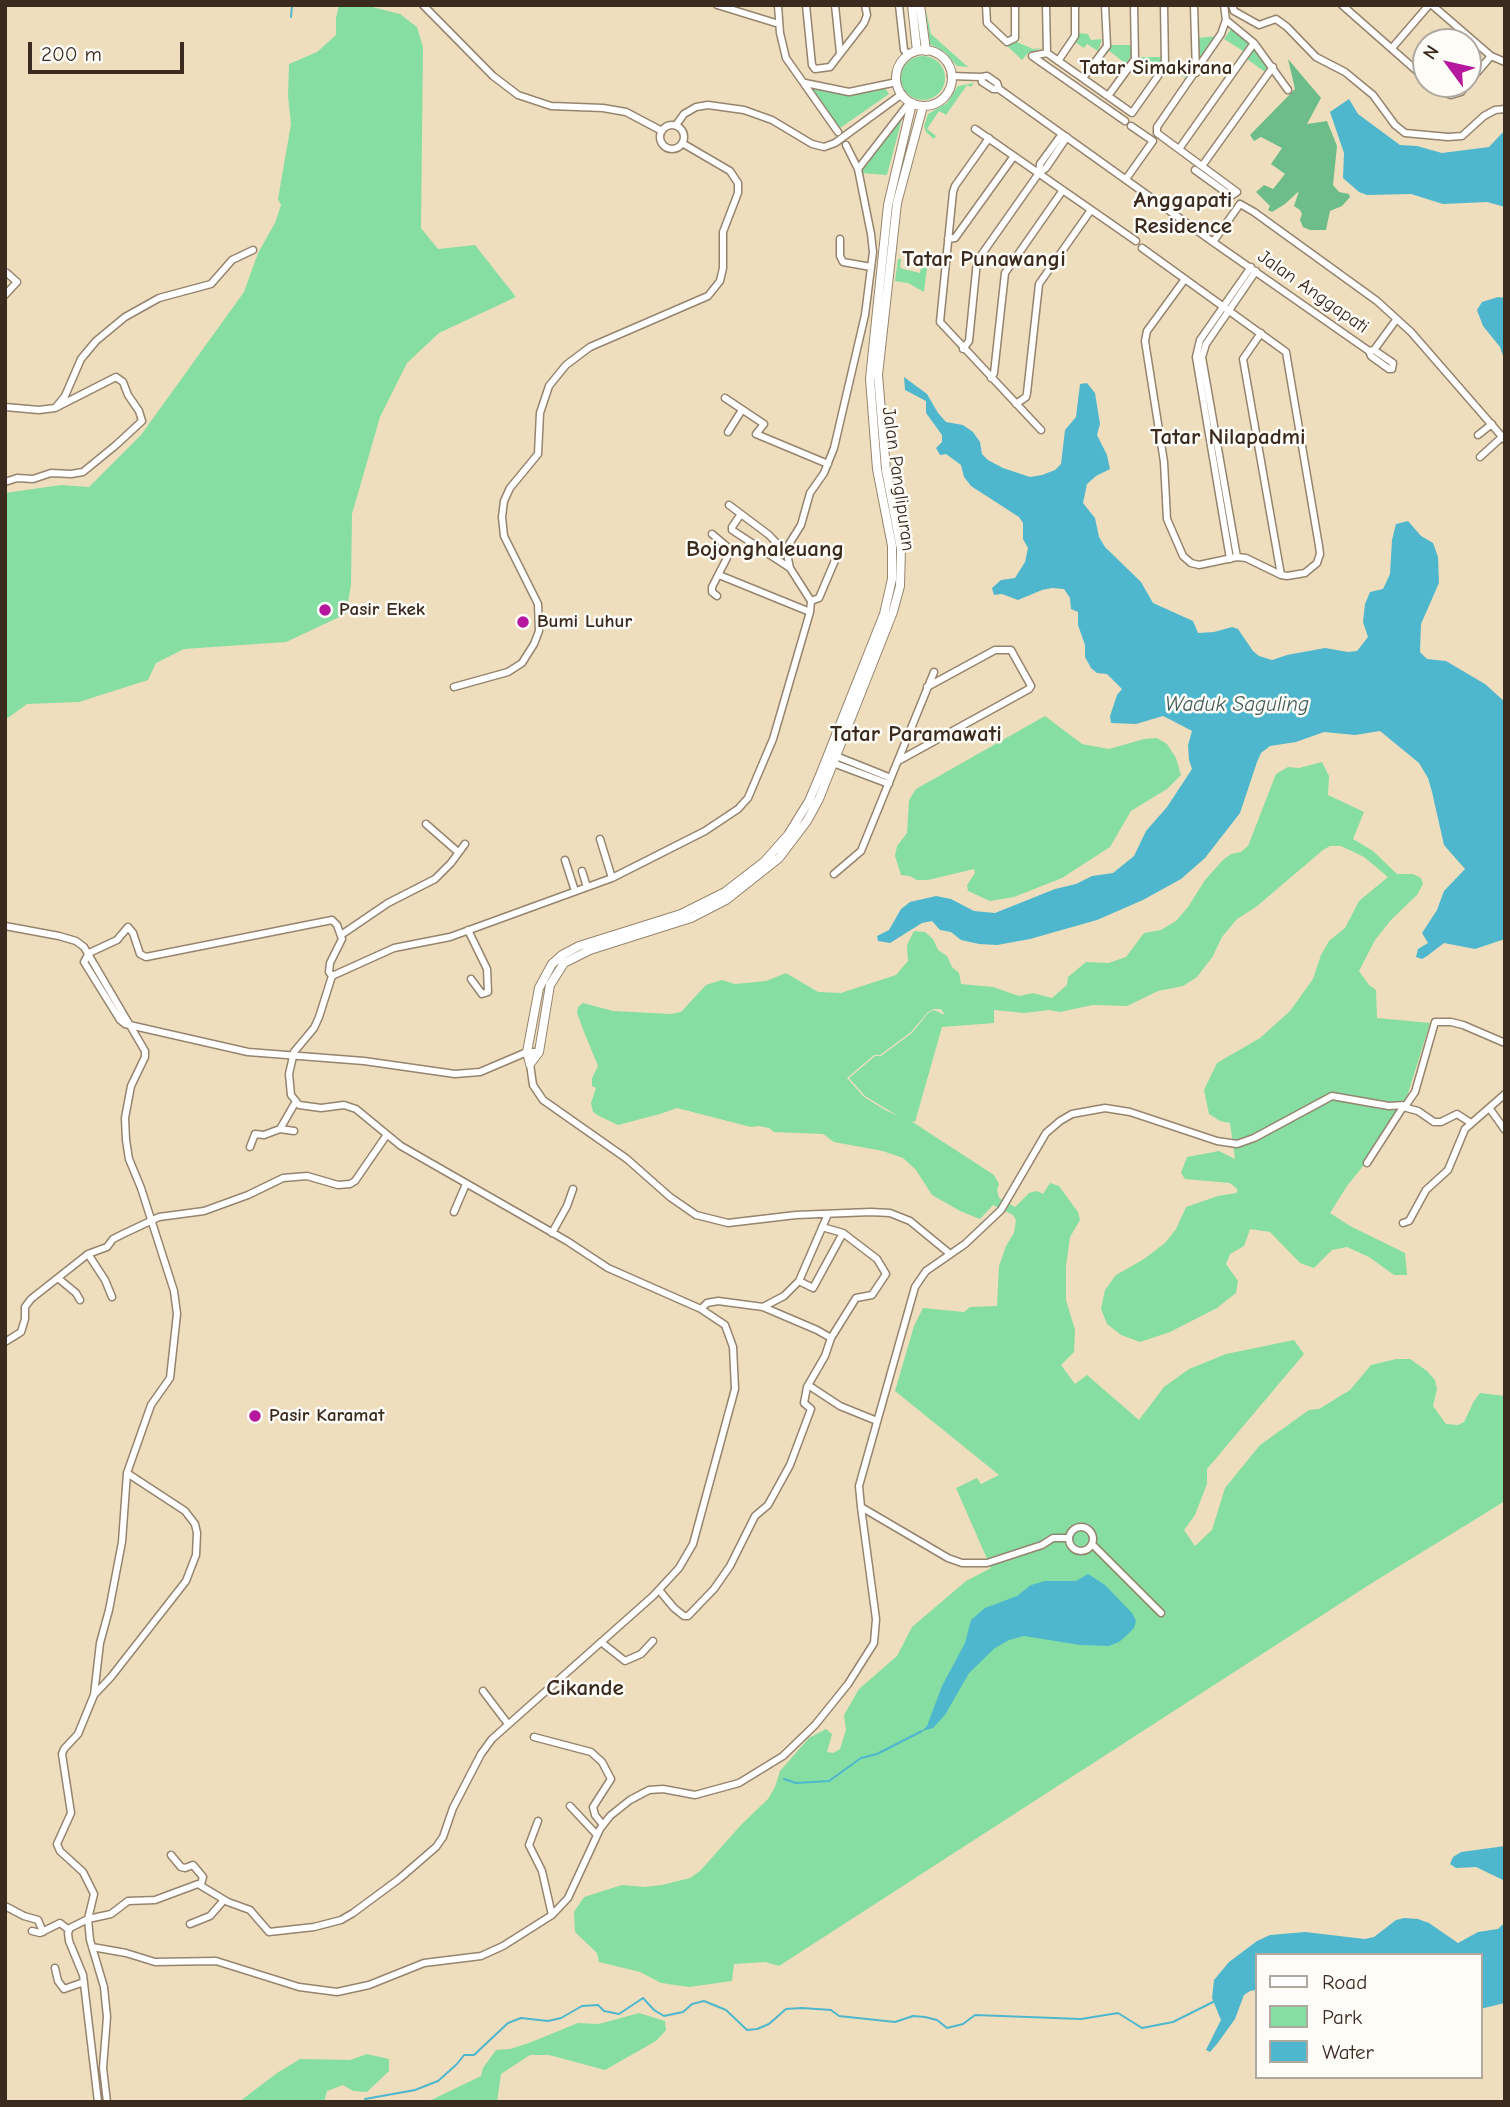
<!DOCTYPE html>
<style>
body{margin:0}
#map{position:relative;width:1510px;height:2107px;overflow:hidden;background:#efdebd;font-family:"Comic Neue",sans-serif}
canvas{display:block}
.frame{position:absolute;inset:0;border:7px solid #3b2a1e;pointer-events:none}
.legend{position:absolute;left:1255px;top:1953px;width:228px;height:126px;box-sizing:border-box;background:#fdfcf7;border:2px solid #afa8a0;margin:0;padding:9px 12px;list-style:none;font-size:21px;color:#3b2a1e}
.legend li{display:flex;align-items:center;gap:14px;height:35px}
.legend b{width:35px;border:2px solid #afa8a0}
.north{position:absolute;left:1412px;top:28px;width:70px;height:70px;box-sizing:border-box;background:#fdfcf7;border:2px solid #afa8a0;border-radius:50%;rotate:303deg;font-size:19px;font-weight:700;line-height:28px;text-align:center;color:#3b2a1e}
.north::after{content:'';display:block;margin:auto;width:24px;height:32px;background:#b5179e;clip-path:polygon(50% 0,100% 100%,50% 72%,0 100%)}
.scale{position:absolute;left:28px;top:42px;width:156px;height:32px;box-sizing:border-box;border:4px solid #3b2a1e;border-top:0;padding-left:9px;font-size:21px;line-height:24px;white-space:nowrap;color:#3b2a1e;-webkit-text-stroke:5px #fdfcf7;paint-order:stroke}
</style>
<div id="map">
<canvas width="1510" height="2107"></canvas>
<div class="frame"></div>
<ul class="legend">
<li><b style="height:9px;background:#fff"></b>Road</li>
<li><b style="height:19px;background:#86dea3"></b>Park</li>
<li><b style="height:19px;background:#4fb7cd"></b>Water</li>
</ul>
<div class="north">N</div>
<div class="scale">200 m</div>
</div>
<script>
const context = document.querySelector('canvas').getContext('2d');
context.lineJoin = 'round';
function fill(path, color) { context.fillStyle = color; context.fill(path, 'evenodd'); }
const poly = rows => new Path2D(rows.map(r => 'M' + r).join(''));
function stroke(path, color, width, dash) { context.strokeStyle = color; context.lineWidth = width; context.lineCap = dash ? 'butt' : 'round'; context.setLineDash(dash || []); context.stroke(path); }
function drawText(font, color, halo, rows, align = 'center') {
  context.font = font + ' "Comic Neue",sans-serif'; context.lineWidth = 5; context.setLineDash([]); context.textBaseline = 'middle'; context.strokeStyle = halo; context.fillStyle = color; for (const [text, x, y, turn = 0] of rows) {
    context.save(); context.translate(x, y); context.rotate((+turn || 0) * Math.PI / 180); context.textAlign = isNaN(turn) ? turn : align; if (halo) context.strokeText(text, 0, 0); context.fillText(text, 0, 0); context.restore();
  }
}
const green = poly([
 [339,5,364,5,400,14,417,27,423,47,421,228,438,249,475,245,516,297,439,333,407,363,380,417,352,514,351,585,346,614,286,642,184,649,156,663,148,680,79,702,27,704,5,720,5,493,61,485,89,487,141,435,244,292,258,253,275,223,281,205,278,199,291,124,288,96,289,64,317,52,336,35,336,18],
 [926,10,931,34,968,67,957,66,945,52,930,44],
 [1231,29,1249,43,1243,51,1224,39],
 [1078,33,1088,34,1091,40,1102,39,1098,51,1087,44,1084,48,1075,42],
 [1218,36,1198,65,1198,38],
 [1017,42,1033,49,1042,48,1028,53,1022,60,1006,45],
 [1109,45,1131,45,1132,54,1126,64,1107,49],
 [1254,48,1269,65,1265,72,1247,59],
 '901 78a22 22 0 1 1 44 0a22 22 0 1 1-44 0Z',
 [1139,57,1161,57,1161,65,1155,75,1136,62],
 [1169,62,1191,64,1191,74,1187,79,1169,66],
 [974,83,971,87,967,85,946,115,939,111,927,129,936,136,934,139,926,132,924,126,928,114,947,103,958,86],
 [812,88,843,94,885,88,889,94,840,128],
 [903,115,887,175,860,173,860,169],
 [898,259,901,259,900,267,903,269,920,273,921,267,927,268,924,292,908,283,895,281],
 [1045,716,1082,744,1109,749,1144,739,1157,738,1167,744,1176,758,1181,775,1167,789,1131,811,1110,847,1062,878,1014,897,990,901,968,891,967,885,975,873,974,869,928,880,917,880,910,876,901,875,895,856,897,846,907,833,909,800,916,789],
 [1322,762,1329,776,1328,795,1364,812,1353,839,1373,851,1397,874,1413,874,1421,878,1423,884,1417,895,1391,920,1375,940,1359,971,1369,985,1376,990,1377,1018,1430,1023,1406,1100,1364,1165,1347,1186,1330,1213,1350,1226,1405,1253,1407,1275,1394,1275,1369,1257,1347,1247,1332,1250,1314,1268,1300,1263,1270,1232,1250,1229,1244,1246,1230,1254,1226,1264,1238,1281,1236,1293,1217,1308,1170,1332,1140,1342,1121,1335,1107,1324,1101,1309,1105,1290,1116,1275,1144,1259,1165,1243,1176,1229,1186,1207,1218,1196,1236,1193,1238,1190,1230,1183,1185,1179,1181,1173,1187,1157,1219,1151,1235,1159,1230,1123,1220,1121,1209,1114,1204,1090,1217,1063,1260,1038,1290,1011,1313,979,1321,955,1329,941,1345,928,1359,901,1388,877,1364,857,1341,846,1330,846,1323,850,1256,907,1237,919,1222,937,1213,956,1197,977,1183,986,1158,991,1127,1006,1093,1005,1060,1012,1049,1010,1024,1013,994,1010,994,1023,942,1027,915,1122,911,1121,994,1175,999,1184,997,1190,999,1198,1015,1207,1029,1193,1037,1191,1043,1194,1050,1183,1059,1186,1078,1212,1080,1220,1070,1237,1066,1266,1066,1300,1075,1330,1074,1352,1061,1365,1075,1384,1087,1375,1139,1420,1164,1387,1189,1369,1226,1354,1294,1340,1304,1354,1207,1469,1207,1484,1195,1515,1184,1530,1195,1546,1212,1530,1225,1488,1260,1445,1309,1410,1319,1409,1350,1390,1371,1365,1396,1359,1410,1359,1427,1371,1435,1380,1437,1389,1433,1406,1446,1424,1458,1425,1464,1422,1474,1401,1480,1393,1505,1396,1505,1501,1372,1583,779,1966,765,1962,734,1964,732,1981,689,1987,661,1983,640,1972,599,1962,597,1953,575,1932,574,1912,584,1897,622,1885,645,1887,662,1885,690,1878,700,1871,741,1825,768,1799,775,1787,780,1771,809,1738,826,1729,832,1734,827,1752,833,1753,840,1749,846,1730,844,1715,859,1689,897,1656,912,1627,966,1581,991,1568,956,1488,977,1478,981,1484,999,1475,895,1391,914,1326,923,1308,964,1312,970,1307,997,1306,999,1266,1006,1246,1014,1233,1016,1220,1013,1215,993,1205,980,1219,960,1211,932,1195,916,1170,903,1158,883,1151,834,1142,823,1134,774,1132,769,1128,759,1126,751,1127,677,1108,660,1114,618,1125,599,1116,593,1112,591,1103,596,1088,592,1086,592,1078,598,1066,584,1032,577,1013,578,1007,583,1003,613,1011,671,1014,681,1012,706,985,722,980,735,984,766,981,786,973,818,992,841,993,896,975,908,961,907,945,914,931,925,932,933,939,938,950,947,956,952,967,959,973,961,984,993,987,1019,996,1033,993,1052,998,1067,985,1068,977,1086,962,1109,963,1126,957,1144,933,1161,930,1176,921,1188,907,1205,880,1223,860,1231,854,1241,852,1248,846,1276,774,1288,767,1299,768],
 [934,1009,941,1009,945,1015,934,1010,928,1013,912,1033,881,1056,875,1056,849,1078,865,1096,898,1116,885,1110,864,1097,847,1078,874,1055,880,1055,911,1032,928,1012],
 [639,2013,665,2021,666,2030,656,2041,605,2070,549,2055,530,2055,501,2074,497,2102,427,2102,481,2076,483,2068,496,2050,510,2049,529,2043,578,2023,599,2024],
 [367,2054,389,2059,389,2071,367,2092,353,2091,343,2085,327,2091,324,2102,239,2102,277,2073,300,2059,350,2060]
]);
const forest = poly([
 [1288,59,1321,98,1307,124,1327,121,1337,146,1333,185,1339,192,1349,194,1350,197,1342,206,1330,211,1326,230,1310,230,1303,227,1300,220,1302,214,1300,210,1294,206,1299,191,1285,204,1272,212,1268,210,1270,206,1256,192,1264,185,1273,189,1285,174,1271,164,1282,148,1261,137,1254,141,1250,135,1295,89]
]);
const water = poly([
 [1349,99,1358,114,1400,145,1417,146,1442,153,1489,147,1505,130,1505,207,1487,202,1443,204,1411,194,1367,195,1359,192,1343,178,1344,153,1330,112],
 [1498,297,1505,298,1505,362,1500,347,1483,326,1477,310,1482,302],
 [904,377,927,394,938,413,946,422,963,425,973,432,980,442,982,454,988,460,1003,468,1030,477,1042,475,1055,470,1061,464,1065,430,1076,417,1080,384,1087,383,1095,393,1100,424,1097,435,1107,455,1110,469,1096,476,1087,484,1083,503,1095,518,1099,537,1105,547,1141,582,1153,603,1193,621,1198,633,1214,632,1232,627,1238,629,1253,651,1259,656,1272,660,1287,655,1325,648,1348,652,1357,651,1368,637,1363,622,1365,604,1370,592,1383,589,1390,574,1392,540,1396,524,1408,521,1421,536,1433,543,1438,557,1439,583,1421,624,1420,652,1427,659,1446,661,1485,684,1505,702,1505,939,1475,949,1444,943,1427,956,1422,959,1416,957,1418,949,1428,943,1422,933,1437,910,1444,891,1465,869,1444,845,1432,792,1428,778,1419,763,1380,731,1355,735,1324,732,1296,742,1270,746,1261,753,1257,762,1240,813,1205,858,1181,879,1143,900,1097,920,1030,939,997,945,979,944,961,940,951,932,940,930,932,921,922,923,890,943,878,941,877,936,889,930,901,909,910,902,936,896,951,899,974,911,995,913,1055,889,1076,884,1092,876,1113,873,1134,856,1146,831,1167,807,1192,769,1189,760,1188,745,1192,731,1173,721,1163,716,1136,724,1111,723,1110,716,1117,695,1122,689,1107,674,1097,673,1091,668,1085,657,1085,645,1078,625,1078,612,1071,609,1070,598,1064,589,1052,588,1042,590,1018,600,1002,594,994,595,992,588,1001,580,1015,578,1025,562,1028,548,1023,539,1023,523,1019,517,971,486,964,477,961,465,946,454,940,455,936,448,942,442,942,435,926,413,926,401,905,390],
 [1088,1574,1105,1585,1132,1613,1136,1621,1134,1628,1127,1635,1119,1642,1109,1646,1080,1645,1024,1636,1009,1640,995,1648,969,1673,945,1715,933,1728,922,1731,927,1726,942,1686,965,1643,971,1620,985,1608,1017,1596,1031,1585,1045,1581,1076,1581],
 [1505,1846,1505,1881,1476,1867,1456,1868,1450,1864,1453,1857,1461,1852],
 [1404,1918,1418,1919,1429,1923,1458,1943,1478,1932,1498,1929,1505,1922,1505,2003,1480,2009,1480,1955,1256,1955,1256,1990,1250,1991,1244,1995,1235,2019,1217,2044,1210,2052,1206,2050,1221,2020,1212,1998,1214,1980,1229,1962,1257,1941,1270,1935,1305,1932,1365,1939,1374,1937,1396,1920]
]);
const stream = poly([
 [291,17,292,5],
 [784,1779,796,1783,829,1781,861,1758,877,1754,922,1731],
 [365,2099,415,2090,438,2081,457,2064,464,2055,474,2055,508,2023,521,2018,548,2021,561,2018,582,2006,598,2005,604,2011,619,2014,643,1998,654,2010,664,2016,683,2012,692,2004,704,2001,726,2010,747,2030,757,2029,769,2024,786,2009,802,2008,831,2010,839,2016,895,2022,913,2016,925,2017,937,2020,947,2028,963,2024,975,2015,1081,2019,1118,2013,1142,2028,1173,2022,1215,2001]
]);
const street = poly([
 [423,5,493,76,518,95,551,106,603,108,626,112,662,131],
 [717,5,779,24],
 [778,5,780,33,786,58,838,132],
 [806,5,812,65,815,69,830,67,864,23,867,15,865,5],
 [835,5,840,53],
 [899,5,904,50,909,55],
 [986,5,987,23,1007,42,1015,38,1015,5],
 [1046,5,1047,53,1132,113,1165,66,1164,5],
 [1194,5,1196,73],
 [1232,5,1234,11,1259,25,1276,19,1287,27,1316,57,1345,72,1373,95,1395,125,1405,133,1448,137,1462,136,1484,116,1495,110,1505,109],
 [1342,5,1426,79],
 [1432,5,1491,56,1505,62],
 [1226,20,1254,43,1288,90],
 [1392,48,1429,5],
 [1047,53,1032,56,1125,121],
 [1058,61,1075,36,1075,5],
 [951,76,981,77],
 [1083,78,1107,46,1105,5],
 [805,83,849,92,897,82],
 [1468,83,1491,56],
 [1432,84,1440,91,1451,95,1461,92,1467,84],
 [999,89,993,89,982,82,981,77,987,76,997,83,999,89,1213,242,1369,351,1374,350,1393,363,1392,369,1389,369,1371,356,1369,351],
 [1108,96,1135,59,1134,5],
 [676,125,684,114,696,107,708,105,744,110,772,120,812,144,824,147,835,143,902,94],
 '660 137a12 12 0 1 1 24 0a12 12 0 1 1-24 0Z',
 [975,129,1136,241],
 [1062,134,1040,164,1039,173,1046,168,1067,137],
 [989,138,955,186,953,192,940,322,1041,430],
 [1179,149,1254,43],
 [1202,166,1273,67],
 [858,169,910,102],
 [1195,170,1231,196,1237,192,1157,133,1157,127,1221,34,1226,20,1224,5],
 [1126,179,1153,141,1131,126],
 [840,239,840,256,843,262,871,267],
 [948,239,955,238,1014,156],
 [1213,242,1240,204,1254,212,1377,301,1411,332,1505,440],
 [1142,248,1286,352,1319,546,1320,554,1317,563,1305,573,1287,576,1281,575,1246,558,1237,557,1199,565,1191,563,1183,556,1167,519,1164,462,1145,341,1147,331,1185,279],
 [5,295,17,282,7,273],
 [1261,333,1243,359,1281,575],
 [963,349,969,341,977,261,1039,173],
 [1374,350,1396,320],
 [991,378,994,373,1005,273,1063,190],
 [725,398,764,424,756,434,828,464],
 [1016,404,1026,397,1027,393,1039,284,1091,210],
 [5,407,39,410,55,408,116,377,123,382,128,395,139,411,142,421,116,445,83,472,71,474,51,473,33,479,17,478,5,482],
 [56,407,65,396,81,359,96,341,125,317,159,298,211,284,232,260,253,250],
 [728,432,742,410],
 [1478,435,1492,424],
 [1480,457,1502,437],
 [729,505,769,535,786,553],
 [741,514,732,527,732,530,790,568],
 [712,534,731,550,712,587,712,592,717,596],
 [1237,557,1202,357,1206,344,1256,271],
 [1230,559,1196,357,1200,340,1251,267],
 [719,575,810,612],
 [811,601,819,598,839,551],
 [454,687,508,672,522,663,534,644,539,631,538,604,504,536,502,517,504,501,510,488,538,454,540,413,549,386,566,365,590,347,708,296,720,281,723,268,723,232,738,193,738,183,730,171,682,143],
 [836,756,891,778],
 [898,761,1029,689,1031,686,1011,650,995,650,927,687],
 [833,763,889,784],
 [426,824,458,852],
 [600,839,612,878],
 [565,860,575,891],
 [582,871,587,887],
 [834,874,861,851,934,672],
 [5,926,59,936,76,941,84,947,145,1051,145,1057,131,1086,125,1118,126,1140,129,1159,141,1188,174,1291,177,1314,170,1378,151,1405,127,1473,185,1511,195,1524,197,1533,196,1555,186,1581,111,1677,94,1695,78,1734,64,1749,62,1754,71,1813,57,1844,60,1851,83,1872,94,1894,88,1919,90,1940,104,1987,107,2017,103,2068,107,2102],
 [468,930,487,969,488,992,482,994,471,979],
 [341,935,388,903,435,879,451,863,465,844],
 [332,976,329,972,330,963,342,939,337,925,332,920,146,957,140,954,133,933,128,927,117,940,89,953,84,962,120,1020,125,1024,248,1052,364,1061,455,1074,480,1072,527,1052,539,1052],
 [530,1064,533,1085,543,1100,627,1159,670,1197,696,1215,728,1223,796,1215,871,1212,890,1213,910,1221,949,1253],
 [1490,1109,1505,1130],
 [294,1131,280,1129,295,1103],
 [250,1147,255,1134,264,1135,280,1129],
 [1367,1163,1403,1107,1418,1111,1434,1122,1441,1122,1457,1114,1471,1123],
 [454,1212,466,1184],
 [1403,1223,1409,1221,1426,1190,1448,1170,1465,1129,1505,1094],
 [822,1227,843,1233],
 [552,1233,567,1206,573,1189],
 [88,1254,105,1280,112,1297],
 [59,1279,76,1293,80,1300],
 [799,1281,828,1214],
 [763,1307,784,1296,799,1281,813,1288,843,1233,877,1259,886,1274,872,1295,856,1298,831,1338],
 [5,1342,21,1332,25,1319,25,1307,31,1299,88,1254,107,1247,113,1239,125,1233,159,1217,204,1211,248,1195,283,1178,307,1176,338,1185,350,1184,355,1181,386,1136],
 [808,1385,840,1406,877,1421],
 '1069 1539a12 12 0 1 1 24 0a12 12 0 1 1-24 0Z',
 [1069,1538,1053,1538,1042,1545,987,1563,962,1563,948,1558,861,1507,859,1486,915,1287,926,1271,965,1244,1001,1210,1046,1133,1060,1121,1072,1114,1105,1108,1130,1112,1217,1141,1237,1144,1254,1138,1332,1096,1389,1106,1406,1105,1415,1092,1435,1022,1451,1022,1463,1025,1505,1043],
 [1092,1544,1161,1613],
 [659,1590,674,1608,684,1616,688,1616,714,1589,730,1566,755,1516,768,1505,790,1465,811,1409,804,1403,807,1387,825,1356,831,1338,817,1330,763,1307,718,1301,707,1303,701,1309],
 [601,1642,625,1661,641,1654,653,1641],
 [483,1691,508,1724],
 [94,1695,100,1643,109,1610,122,1542,127,1473],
 [534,1737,591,1752,602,1762,611,1779,593,1807,595,1815,603,1825],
 [570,1806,597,1835],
 [538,1821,529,1845,542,1871,552,1915],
 [171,1855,181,1867,185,1868,193,1865,203,1877,201,1884],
 [5,1906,24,1916,38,1920,43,1932],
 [190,1924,210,1916,224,1900],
 [32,1931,40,1933,60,1923,69,1930],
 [92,1947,126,1953,155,1962,216,1961,299,1987,337,1992,369,1985,424,1963,481,1956,503,1946,552,1915,568,1898,600,1829,610,1816,630,1800,649,1790,663,1789,695,1795,739,1783,783,1756,815,1725,848,1684,874,1643,876,1619,861,1507],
 [55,1968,58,1981,64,1989,84,1982],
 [98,2102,83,1975,69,1941,68,1933,70,1928,88,1919,111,1914,128,1901,155,1900,198,1884,228,1902,250,1910,269,1932,314,1927,341,1920,353,1913,399,1879,436,1847,443,1837,453,1808,481,1754,492,1739,653,1596,679,1568,693,1544,735,1389,733,1347,725,1325,701,1309,608,1268,567,1241,401,1146,356,1109,344,1105,321,1108,299,1105,291,1095,289,1074,294,1052,314,1028,319,1017,332,976,394,948,450,937,612,878,705,831,738,809,748,798,773,739,810,612,811,601,790,568,786,549,801,525,810,493,824,473,834,448,865,315,873,252,871,234,858,169,846,145]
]);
const secondary = poly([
 [912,5,917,51],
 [920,5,926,51],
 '896 78a28 28 0 1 1 56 0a28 28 0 1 1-56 0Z',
 [530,1064,527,1052,539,988,552,964,562,955,579,946,681,914,725,892,764,862,788,835,809,801,820,775,884,614,892,579,892,546,877,469,870,379,888,205,912,103],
 [530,1064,539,1052,550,985,564,963,590,950,691,918,726,900,779,858,807,821,819,799,893,612,900,586,901,549,886,470,878,375,897,203,923,106]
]);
const markers = [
 [325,610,7,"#b5179e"],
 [523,622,7,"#b5179e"],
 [255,1416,7,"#b5179e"]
];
const streetNames = [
 ["Jalan Anggapati",1313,292,35],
 ["Jalan Panglipuran",898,479,82]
];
const poiNames = [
 ["Pasir Ekek",339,610],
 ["Bumi Luhur",537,622],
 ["Pasir Karamat",269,1416]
];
const neighbourhoodNames = [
 ["Tatar Simakirana",1156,68]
];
const waterNames = [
 ["Waduk Saguling",1237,705]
];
const quarterNames = [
 ["Anggapati",1183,200],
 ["Residence",1183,226],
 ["Tatar Punawangi",984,259],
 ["Tatar Nilapadmi",1228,437],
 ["Bojonghaleuang",765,549],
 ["Tatar Paramawati",916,734],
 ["Cikande",585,1688]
];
fill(green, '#86dea3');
fill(forest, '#6cbd89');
fill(water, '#4fb7cd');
stroke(stream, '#4fb7cd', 2);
stroke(street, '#95846e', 9);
stroke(secondary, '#95846e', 10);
stroke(street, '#fff', 6);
stroke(secondary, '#fff', 8);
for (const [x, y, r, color] of markers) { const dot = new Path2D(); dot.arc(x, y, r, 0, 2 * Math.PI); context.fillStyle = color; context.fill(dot); stroke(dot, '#fdfcf7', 2.5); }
drawText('19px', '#3b2a1e', '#fdfcf7', streetNames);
drawText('bold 19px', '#3b2a1e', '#fdfcf7', poiNames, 'left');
drawText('bold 21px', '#3b2a1e', '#fdfcf7', neighbourhoodNames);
drawText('italic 21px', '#425b5b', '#fdfcf7', waterNames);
drawText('bold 23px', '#3b2a1e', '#fdfcf7', quarterNames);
</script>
